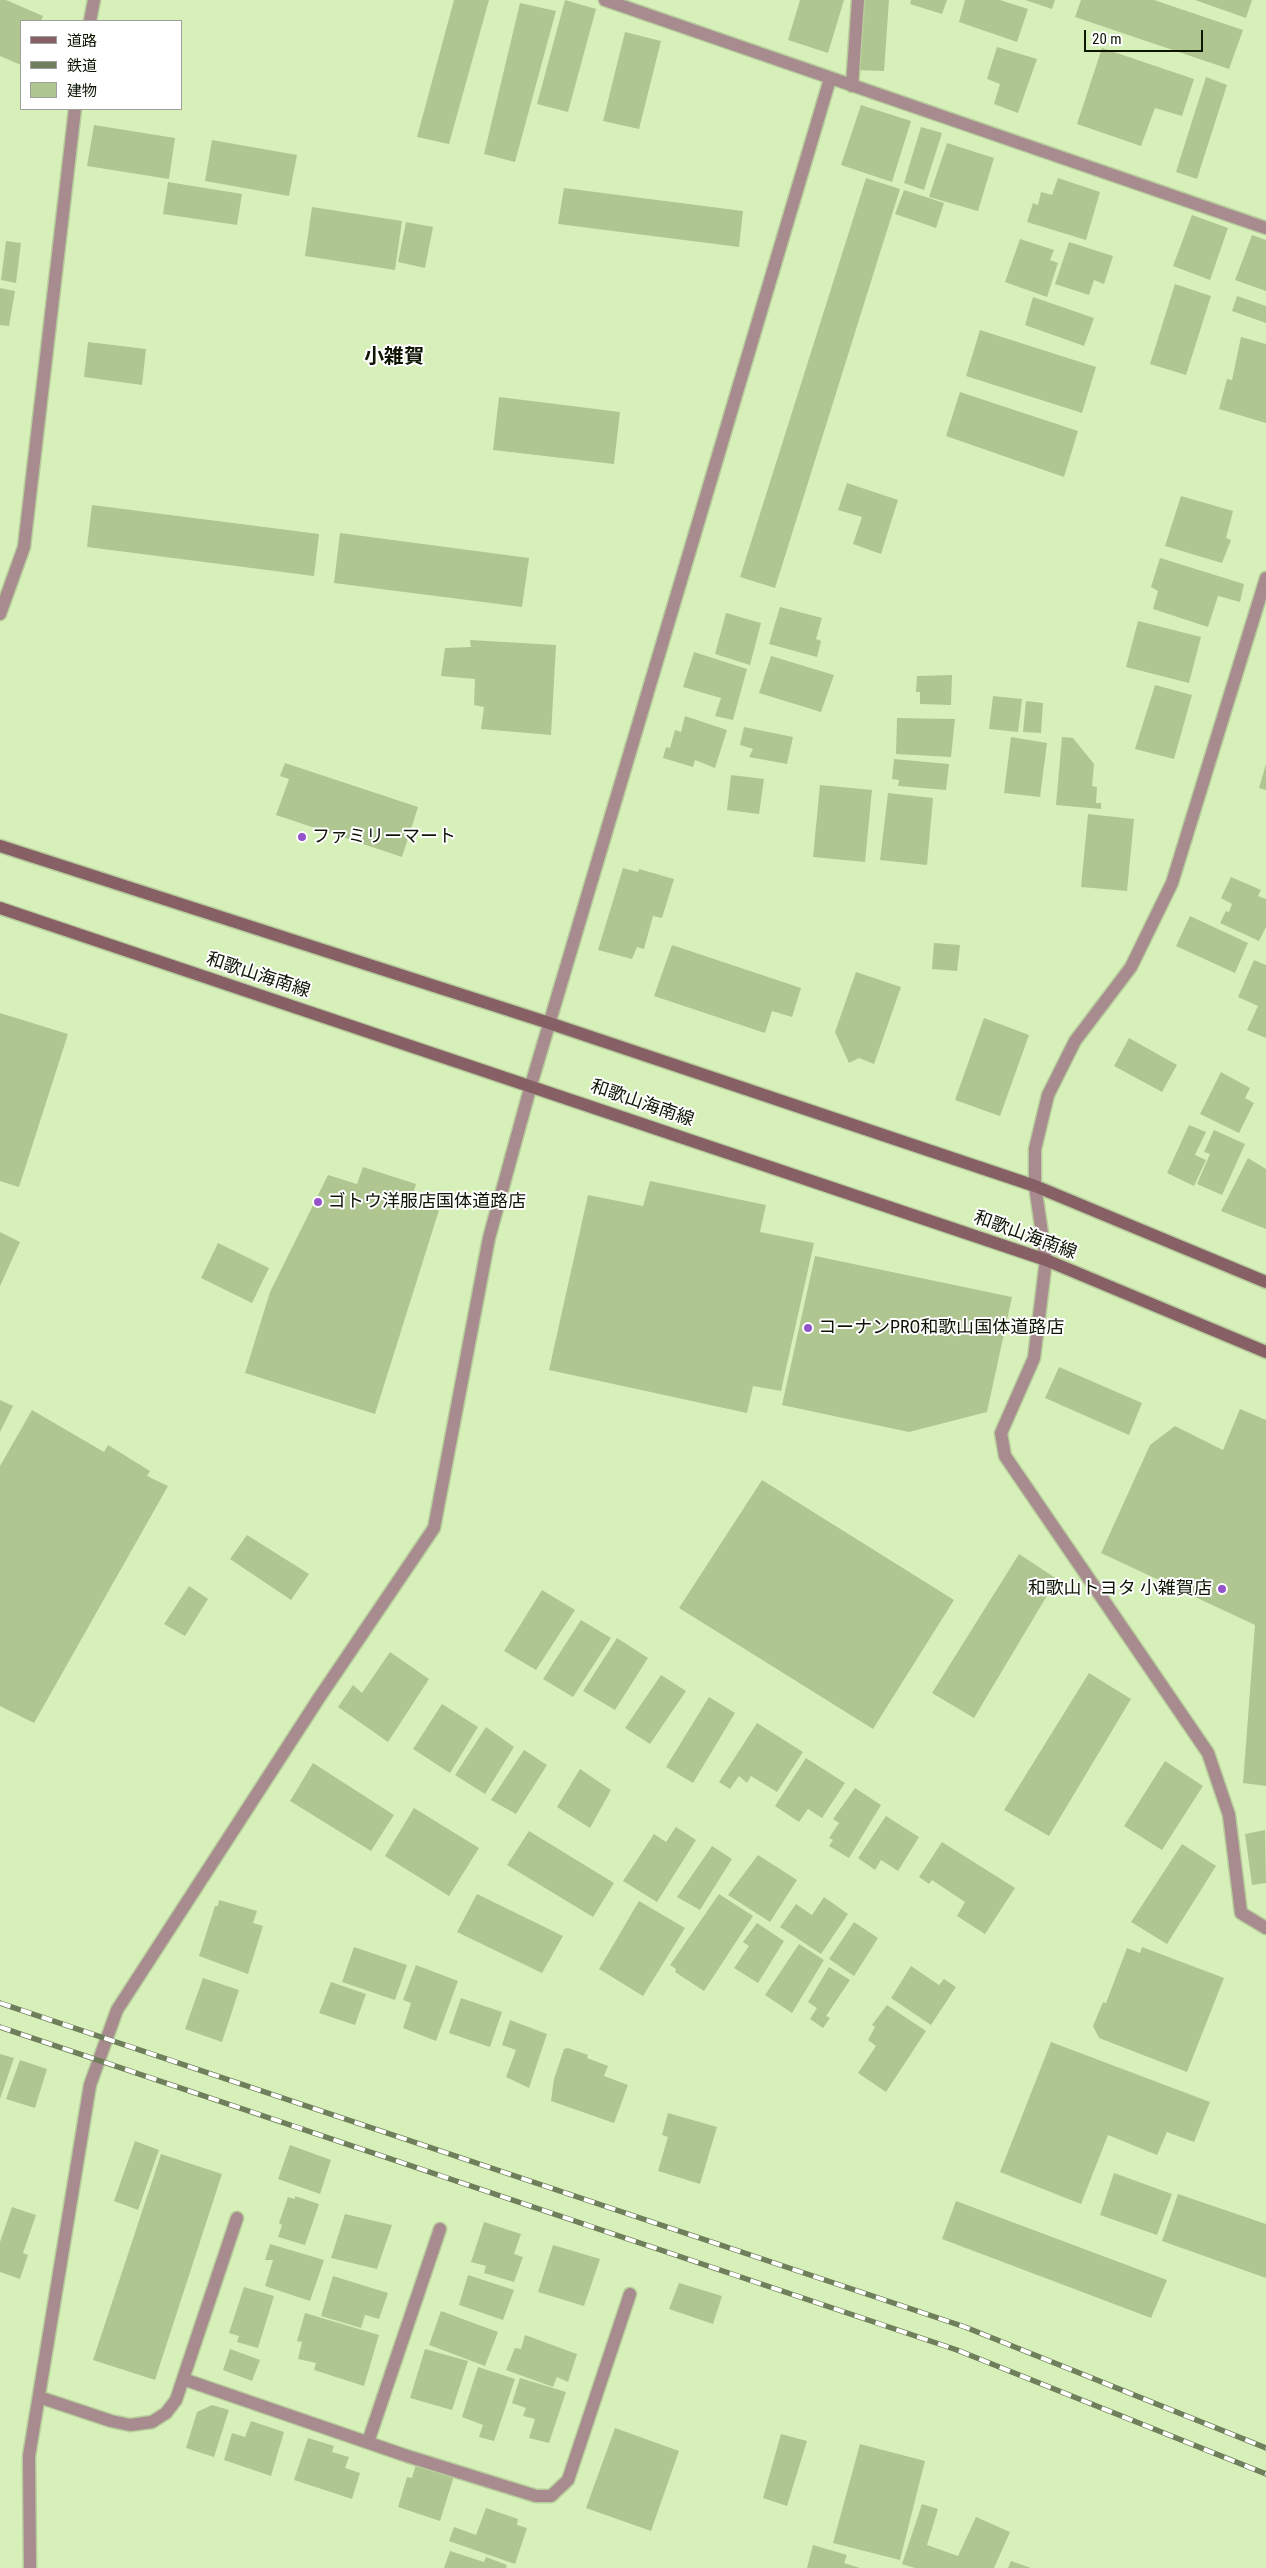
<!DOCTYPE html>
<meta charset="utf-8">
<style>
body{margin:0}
#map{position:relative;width:1266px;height:2568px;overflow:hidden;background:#d7f0b9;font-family:"Roboto Condensed","Noto Sans JP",sans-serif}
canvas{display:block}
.legend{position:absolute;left:20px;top:20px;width:162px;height:90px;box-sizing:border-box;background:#fff;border:1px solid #9ea19a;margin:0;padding:6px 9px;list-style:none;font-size:15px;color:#0d1503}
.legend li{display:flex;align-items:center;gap:10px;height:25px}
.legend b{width:25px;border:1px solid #9ea19a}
.scale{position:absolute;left:1084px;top:30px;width:119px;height:22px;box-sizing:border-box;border:2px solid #0d1503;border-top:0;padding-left:6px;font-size:15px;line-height:18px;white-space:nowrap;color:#0d1503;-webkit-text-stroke:4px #fff;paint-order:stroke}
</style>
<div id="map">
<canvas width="1266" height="2568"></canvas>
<ul class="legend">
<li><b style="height:6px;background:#876066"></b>道路</li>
<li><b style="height:6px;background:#6f7f5b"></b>鉄道</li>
<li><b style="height:14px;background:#afc691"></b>建物</li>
</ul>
<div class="scale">20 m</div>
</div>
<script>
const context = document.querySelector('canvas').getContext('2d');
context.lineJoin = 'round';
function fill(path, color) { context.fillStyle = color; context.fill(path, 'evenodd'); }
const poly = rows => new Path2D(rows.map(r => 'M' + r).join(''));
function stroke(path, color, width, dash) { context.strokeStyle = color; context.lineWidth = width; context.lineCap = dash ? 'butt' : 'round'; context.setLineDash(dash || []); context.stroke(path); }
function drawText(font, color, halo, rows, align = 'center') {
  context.font = font + ' "Roboto Condensed","Noto Sans JP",sans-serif'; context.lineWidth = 4; context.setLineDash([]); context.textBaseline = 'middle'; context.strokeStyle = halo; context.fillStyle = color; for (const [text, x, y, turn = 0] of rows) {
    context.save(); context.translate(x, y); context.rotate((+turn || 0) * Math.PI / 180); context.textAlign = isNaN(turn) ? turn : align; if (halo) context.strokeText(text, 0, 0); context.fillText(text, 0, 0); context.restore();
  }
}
const building = poly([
 [0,0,6,0,43,16,41,21,21,21,21,65,0,56],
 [454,0,489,0,449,144,417,137],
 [565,0,596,9,568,112,537,104],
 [800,0,844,0,828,53,788,40],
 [859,0,889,0,884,71,854,70],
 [911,0,947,0,942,14,910,4],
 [965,0,1000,0,1028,9,1017,42,959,22],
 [1025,0,1055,0,1052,9],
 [1081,0,1154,0,1243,30,1229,69,1075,17],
 [1195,0,1252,0,1246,18],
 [520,3,556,11,515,162,484,154],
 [625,32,661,41,639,129,603,121],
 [997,47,1037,59,1018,113,994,104,1000,84,987,79],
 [1102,48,1194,79,1182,116,1155,108,1141,146,1077,124],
 [1206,77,1227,85,1197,179,1176,172],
 [861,105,911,121,892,182,841,165],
 [94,125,175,138,169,179,87,166],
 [921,127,942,133,924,190,904,183],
 [212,140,297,155,289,196,205,181],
 [947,143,994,158,978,211,929,197],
 [866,178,900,189,775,588,740,577],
 [1058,178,1100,192,1086,240,1027,222,1033,203,1038,205,1041,192,1052,195],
 [168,182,242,194,237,225,163,214],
 [564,188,743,211,739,247,558,224],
 [904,190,944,203,936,228,895,214],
 [312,207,402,221,395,270,305,256],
 [1192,215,1228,228,1210,280,1173,266],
 [406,222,433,227,425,268,398,262],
 [1252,235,1266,240,1266,291,1235,280],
 [1020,239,1054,250,1050,260,1058,263,1047,297,1005,282],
 [6,241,21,243,16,283,1,280],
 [1069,242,1113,256,1104,284,1094,280,1089,295,1055,284],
 [1175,284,1211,296,1186,375,1150,364],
 [0,288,15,291,9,326,0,325],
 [1237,296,1266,306,1266,323,1232,311],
 [1033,297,1094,318,1084,346,1025,325],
 [980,330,1096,367,1082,413,966,376],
 [1241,337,1266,344,1266,423,1219,409,1227,379,1232,380],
 [88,342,146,349,142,385,84,377],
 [960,392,1078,431,1064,477,946,436],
 [499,397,620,412,614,464,493,450],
 [847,483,898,500,881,554,853,544,862,517,838,510],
 [1181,496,1233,511,1226,538,1231,540,1222,563,1165,546],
 [92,505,319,534,314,576,87,547],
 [340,533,529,558,522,607,334,583],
 [1160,558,1244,584,1240,602,1218,596,1208,627,1153,609,1158,591,1151,587],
 [780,607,822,618,816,639,821,641,817,657,769,644],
 [726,613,761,623,750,665,715,654],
 [1138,621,1201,637,1189,683,1126,667],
 [470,640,556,645,551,735,481,729,484,707,474,705,475,679,441,676,445,648,471,647],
 [694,652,747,669,733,720,715,716,721,698,683,687],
 [771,656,834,675,821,712,759,693],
 [952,675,951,705,920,704,920,692,916,692,917,676],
 [1155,685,1192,695,1174,759,1135,749],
 [993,696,1022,699,1018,732,989,729],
 [1026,701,1043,703,1041,733,1023,732],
 [685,716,727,730,715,768,695,760,693,767,663,758,666,747,670,748,675,730,681,732],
 [897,718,955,719,951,757,896,754],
 [744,727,793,737,787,764,749,757,753,749,740,745],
 [1011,737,1047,743,1040,797,1004,793],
 [1062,737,1073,738,1094,764,1092,786,1097,787,1096,803,1101,803,1101,809,1056,805],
 [894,759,949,764,946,790,898,786,899,780,892,779],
 [285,763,418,807,402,857,276,815,289,779,280,776],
 [1266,764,1266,790,1259,788],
 [731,775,764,779,759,814,727,810],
 [820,785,872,790,865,862,813,857],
 [888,793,933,798,927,865,880,860],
 [1088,814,1134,819,1127,891,1081,887],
 [623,868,638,872,639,869,674,879,662,918,653,916,644,949,637,947,632,959,598,950],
 [1231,877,1261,890,1258,896,1266,899,1266,927,1259,941,1220,923,1226,911,1229,912,1232,904,1221,898],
 [1190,916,1248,943,1235,973,1176,946],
 [934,943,960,945,957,971,932,969],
 [672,945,801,988,792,1017,772,1011,765,1033,654,996],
 [1254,960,1266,965,1266,1038,1247,1030,1258,1006,1238,997],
 [856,972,901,987,874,1064,859,1058,849,1063,835,1032],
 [0,1013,68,1034,19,1187,0,1181],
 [984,1018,1029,1035,1000,1116,955,1100],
 [1129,1038,1177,1065,1162,1092,1114,1066],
 [1221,1072,1250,1088,1245,1098,1254,1103,1239,1133,1200,1114],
 [1189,1125,1206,1132,1195,1155,1206,1160,1194,1186,1167,1173],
 [1214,1130,1245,1144,1222,1195,1197,1184,1210,1154,1204,1152],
 [1248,1158,1266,1169,1266,1229,1221,1211],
 [363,1167,416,1184,411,1201,439,1210,375,1414,245,1373,270,1292,328,1175,357,1184],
 [650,1181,766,1205,760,1232,814,1243,781,1391,753,1386,747,1413,549,1370,588,1195,643,1206],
 [0,1232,20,1242,0,1286],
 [218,1243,269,1268,252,1303,201,1278],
 [815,1256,1012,1297,987,1412,909,1432,782,1405],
 [1059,1367,1142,1403,1129,1435,1045,1398],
 [0,1400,13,1406,0,1432],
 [1240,1409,1266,1420,1266,1786,1243,1783,1255,1625,1101,1553,1150,1445,1175,1426,1223,1450],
 [32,1410,104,1452,108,1445,150,1471,147,1476,168,1486,34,1723,0,1706,0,1466],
 [762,1480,954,1600,873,1729,679,1608],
 [247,1535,309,1574,291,1600,230,1559],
 [1019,1554,1057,1579,974,1718,932,1693],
 [189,1586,208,1599,185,1636,164,1624],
 [542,1590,575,1610,536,1670,504,1651],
 [581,1620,611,1638,573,1697,543,1679],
 [617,1638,648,1658,615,1710,583,1691],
 [390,1652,429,1679,388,1742,338,1707,353,1685,362,1693],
 [1089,1673,1131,1699,1049,1836,1004,1810],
 [661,1675,686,1691,650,1744,625,1728],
 [709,1697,735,1713,693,1783,666,1767],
 [442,1704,478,1727,450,1773,413,1749],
 [757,1723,803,1752,777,1792,751,1776,747,1783,739,1776,730,1789,719,1782],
 [486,1727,514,1747,485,1794,455,1775],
 [524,1750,547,1765,516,1814,491,1800],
 [806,1758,845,1783,822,1818,808,1809,799,1822,775,1806],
 [1165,1761,1203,1786,1162,1850,1124,1826],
 [313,1763,394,1815,371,1851,290,1801],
 [580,1769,611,1790,590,1828,557,1807],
 [855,1788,881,1805,849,1858,829,1846,833,1840,829,1838,839,1823,833,1819],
 [414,1808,479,1848,449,1896,385,1856],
 [886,1816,919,1837,898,1871,881,1860,875,1870,858,1858],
 [676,1827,696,1840,657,1902,623,1881,654,1834,666,1842],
 [1265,1830,1266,1883,1252,1885,1245,1834],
 [529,1831,614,1883,593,1917,507,1865],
 [942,1842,1015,1888,985,1934,957,1916,965,1902,932,1880,929,1884,919,1877],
 [1182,1844,1216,1866,1167,1944,1131,1922],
 [712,1846,732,1859,700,1910,677,1897],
 [758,1855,797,1880,770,1922,728,1895],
 [477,1894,563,1936,542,1973,457,1932],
 [719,1894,753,1916,704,1991,675,1972,676,1969,670,1965],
 [824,1897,848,1914,821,1954,780,1927,796,1904,812,1915],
 [219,1900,257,1911,253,1923,263,1926,248,1974,199,1956,215,1906,218,1906],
 [639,1901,685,1928,643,1996,599,1969],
 [854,1922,878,1938,854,1976,829,1959],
 [757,1923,784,1941,758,1983,734,1968,749,1946,743,1942],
 [799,1944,824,1960,792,2013,765,1995],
 [354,1947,407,1965,395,2000,342,1982],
 [1142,1947,1224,1978,1187,2072,1099,2038,1093,2026,1103,2002,1106,2003,1127,1948,1140,1953],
 [416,1965,458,1981,436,2041,403,2028,411,2003,403,2000],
 [911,1966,939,1985,944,1979,956,1987,931,2025,891,1998],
 [829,1967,850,1980,826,2016,830,2018,823,2028,810,2019,817,2008,808,2002],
 [203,1978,239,1990,222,2042,185,2029],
 [331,1982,366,1994,355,2025,319,2013],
 [461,1998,502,2012,490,2047,449,2033],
 [887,2005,926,2031,886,2092,858,2073,876,2046,868,2040,875,2027,872,2025],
 [510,2020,547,2034,529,2088,506,2077,516,2050,502,2045],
 [1051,2042,1210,2102,1194,2142,1167,2132,1157,2155,1108,2135,1081,2204,1000,2172],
 [568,2048,588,2055,587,2058,608,2066,604,2076,628,2085,614,2123,551,2101,554,2079,564,2049],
 [0,2054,14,2058,0,2099],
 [20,2060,47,2069,35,2108,6,2099],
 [668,2113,717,2127,700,2184,658,2171,668,2137,662,2135],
 [135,2141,159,2150,138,2210,114,2201],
 [290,2145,331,2160,320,2194,278,2179],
 [161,2154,222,2174,155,2380,93,2360],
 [1114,2173,1172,2194,1157,2235,1100,2215],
 [1178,2194,1266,2224,1266,2278,1162,2241],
 [295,2196,319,2204,305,2245,278,2237,282,2225,279,2223,288,2197,295,2199],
 [956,2201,1167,2280,1151,2318,942,2239],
 [12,2207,36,2215,23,2253,28,2255,20,2279,0,2272,0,2242],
 [345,2214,392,2225,377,2269,331,2258],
 [484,2222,521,2234,514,2254,523,2257,514,2282,484,2273,486,2266,471,2262],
 [270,2244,324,2260,310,2301,265,2286,273,2260,265,2260],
 [553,2245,600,2259,584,2306,538,2292],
 [468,2275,514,2290,503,2320,459,2305],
 [333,2276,388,2293,379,2319,365,2315,361,2328,321,2316],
 [679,2283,722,2296,713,2324,669,2309],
 [244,2287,274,2296,258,2348,237,2342,239,2336,229,2333],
 [441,2311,498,2332,485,2366,429,2345],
 [305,2313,379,2335,364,2386,314,2370,316,2363,298,2359,302,2342,297,2341],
 [525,2335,577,2354,568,2382,557,2377,553,2387,506,2370,515,2348,521,2349],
 [230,2349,260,2360,252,2381,223,2370],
 [425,2349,468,2361,452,2410,410,2398],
 [478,2367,515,2379,494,2441,479,2437,483,2425,462,2417],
 [520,2378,566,2392,549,2443,529,2438,535,2419,523,2416,526,2408,512,2403],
 [212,2405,229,2410,214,2457,186,2448,197,2412],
 [251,2421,284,2432,271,2476,224,2460,232,2433,245,2437],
 [615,2428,679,2451,651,2531,586,2508],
 [781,2434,807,2441,787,2506,763,2498],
 [308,2438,334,2446,332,2452,349,2457,345,2468,360,2473,352,2499,294,2480],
 [860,2444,925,2461,900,2560,833,2543],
 [416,2464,454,2476,440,2521,398,2507,407,2477,412,2478],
 [922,2504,938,2509,927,2545,958,2556,976,2517,1010,2532,994,2568,915,2568,902,2564],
 [486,2508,518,2519,517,2525,527,2528,515,2564,449,2541,454,2527,476,2535],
 [813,2545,847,2555,844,2563,860,2568,807,2568],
 [450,2551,484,2562,486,2557,507,2565,506,2568,444,2568],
 [1011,2561,1031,2568,1008,2568]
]);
const street = poly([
 [605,0,1266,228],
 [90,21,94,0],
 [852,86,858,0],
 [1266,578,1172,883,1131,967,1075,1041,1048,1095,1035,1149,1035,1186,1046,1260,1034,1358,1001,1433,1005,1456,1208,1753,1229,1815,1241,1913,1266,1928],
 [0,614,24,547,75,109],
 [183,2379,237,2218],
 [39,2397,111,2421,130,2425,152,2422,166,2413,176,2400,183,2379,407,2456,536,2496,551,2496,568,2480,630,2294],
 [368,2442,440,2229],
 [30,2568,29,2456,90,2085,117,2010,319,1698,434,1528,489,1238,531,1085,830,79]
]);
const secondary = poly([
 [0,846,549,1023,1035,1186,1266,1282],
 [0,908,1046,1260,1266,1352]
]);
const rail = poly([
 [0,2003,965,2327,1266,2448],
 [0,2027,957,2350,1266,2474]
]);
const markers = [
 [302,837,5,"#9553c9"],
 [318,1202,5,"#9553c9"],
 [808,1328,5,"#9553c9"],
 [1222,1589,5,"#9553c9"]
];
const poiNames = [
 ["ファミリーマート",312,837],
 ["ゴトウ洋服店国体道路店",328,1202],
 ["コーナンPRO和歌山国体道路店",818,1328],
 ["和歌山トヨタ 小雑賀店",1212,1589,"right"]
];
const streetNames = [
 ["和歌山海南線",258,976,18],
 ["和歌山海南線",642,1104,19],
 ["和歌山海南線",1025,1236,20]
];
const quarterNames = [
 ["小雑賀",394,358]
];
fill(building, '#afc691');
stroke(street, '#b7cd9c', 15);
stroke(secondary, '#b7cd9c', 15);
stroke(street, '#a78b8f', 12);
stroke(secondary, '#876066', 12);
stroke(rail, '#6f7f5b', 5.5);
stroke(rail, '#fff', 4, [11]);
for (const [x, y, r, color] of markers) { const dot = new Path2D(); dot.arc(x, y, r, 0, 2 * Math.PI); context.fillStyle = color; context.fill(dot); stroke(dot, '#fff', 2); }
drawText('18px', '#0d1503', '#fff', poiNames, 'left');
drawText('18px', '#0d1503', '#fff', streetNames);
drawText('bold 20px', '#0d1503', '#fff', quarterNames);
</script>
